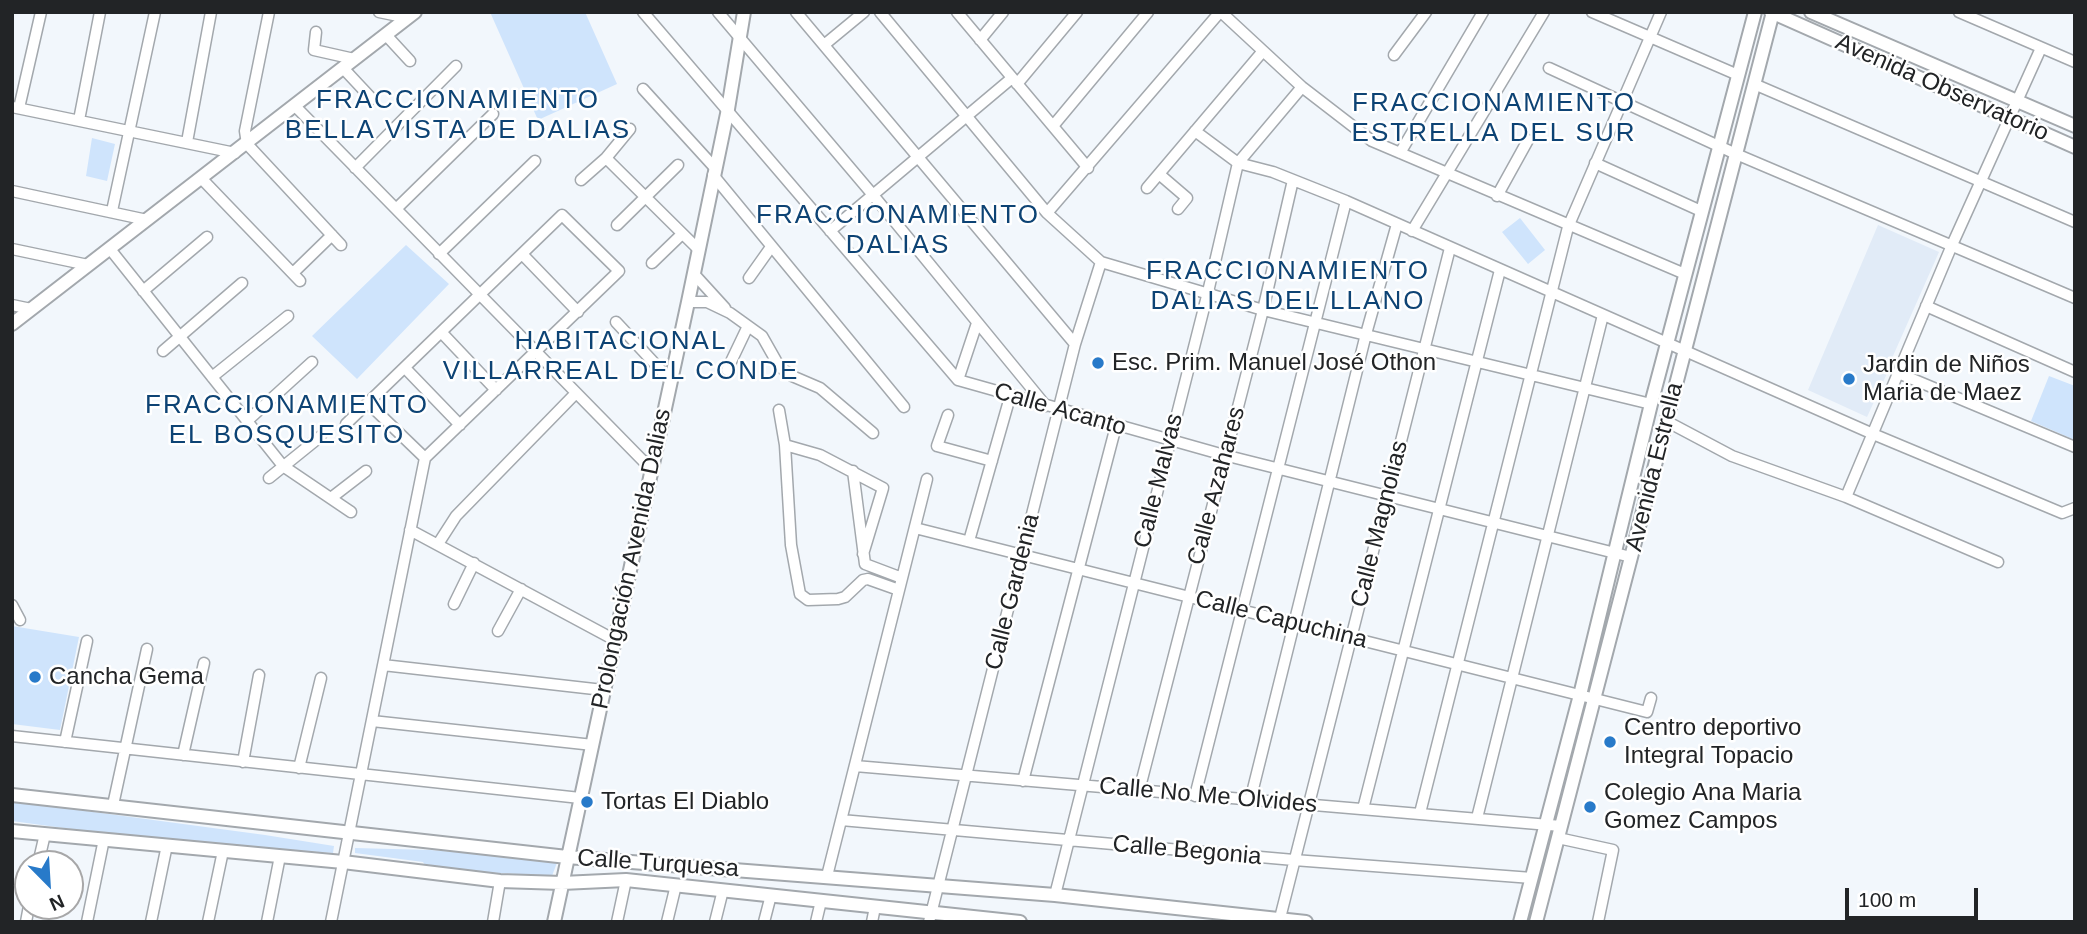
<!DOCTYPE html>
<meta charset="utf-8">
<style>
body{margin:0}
#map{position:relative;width:2087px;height:934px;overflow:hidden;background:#f2f7fc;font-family:Helvetica,sans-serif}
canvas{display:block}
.frame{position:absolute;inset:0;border:14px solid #222426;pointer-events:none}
.north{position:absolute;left:14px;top:850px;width:70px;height:70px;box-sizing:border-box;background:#fff;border:2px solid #a7a7a8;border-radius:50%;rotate:156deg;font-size:19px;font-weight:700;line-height:28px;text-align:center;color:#222426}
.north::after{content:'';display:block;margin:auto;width:24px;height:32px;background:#287ac9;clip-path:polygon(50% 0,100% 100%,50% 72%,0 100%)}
.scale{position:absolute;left:1845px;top:888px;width:133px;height:32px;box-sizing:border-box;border:4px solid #222426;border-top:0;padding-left:9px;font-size:21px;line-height:24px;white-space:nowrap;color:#222426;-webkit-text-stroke:5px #fff;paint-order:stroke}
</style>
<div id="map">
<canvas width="2087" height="934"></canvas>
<div class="frame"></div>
<div class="north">N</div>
<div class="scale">100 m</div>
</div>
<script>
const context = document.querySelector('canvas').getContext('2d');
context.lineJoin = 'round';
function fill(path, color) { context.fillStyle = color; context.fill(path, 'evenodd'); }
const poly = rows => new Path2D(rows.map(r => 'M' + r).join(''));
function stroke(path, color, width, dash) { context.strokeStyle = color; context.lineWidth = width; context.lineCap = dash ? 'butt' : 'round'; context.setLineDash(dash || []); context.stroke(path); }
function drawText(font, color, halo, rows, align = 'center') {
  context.font = font + ' Helvetica,sans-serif'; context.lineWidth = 5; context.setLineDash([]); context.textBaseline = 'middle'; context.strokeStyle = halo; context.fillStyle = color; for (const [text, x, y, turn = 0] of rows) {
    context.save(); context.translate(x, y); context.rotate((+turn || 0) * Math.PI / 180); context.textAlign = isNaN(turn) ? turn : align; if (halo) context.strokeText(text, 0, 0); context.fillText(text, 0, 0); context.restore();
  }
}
const built = poly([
 [1878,225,1939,252,1889,365,1857,352,1890,367,1867,417,1808,390]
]);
const green = poly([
 [490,12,585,12,617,84,538,120],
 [92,138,115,144,107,181,86,176],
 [1520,218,1545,250,1528,264,1502,232],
 [406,245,449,284,357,379,312,336],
 [2049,376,2075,386,2075,440,2031,421],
 [12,626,79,637,60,730,12,724],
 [12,801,265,835,334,846,333,853,275,849,130,837,12,821],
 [355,848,430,850,558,860,552,876,428,869,423,862,355,853]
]);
const street = poly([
 [269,12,245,131,247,144,341,245],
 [379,12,408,18],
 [643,12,958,380,1224,455,1631,557],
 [718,12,873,195,1046,406],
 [796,12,1075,344],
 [880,12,1047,213,1101,262,1263,310,1651,404],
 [957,12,1088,168],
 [1221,12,1302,87,1372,141,1685,274],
 [1592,12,1738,75],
 [1959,12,2075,62],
 [316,32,314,50,354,59],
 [386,35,410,61],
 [980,40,1003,12],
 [824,45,864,12],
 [1394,55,1426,12],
 [343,68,372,99],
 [1549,68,1736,154,2075,298],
 [1017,84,1077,12],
 [1754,84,2075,222],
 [643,89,715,168],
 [295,106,651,469],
 [12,107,235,153],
 [19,108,41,12],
 [79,120,100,12],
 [1053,126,1148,12],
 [1195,131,1238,163,1273,172,1346,201,1873,434,2062,513,2075,508],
 [187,142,211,12],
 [1400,153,1483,12],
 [606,158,698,249],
 [1595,163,1701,211],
 [355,168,456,66],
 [1159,174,1187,198,1178,209],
 [713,175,904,407],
 [201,178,300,281],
 [581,180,606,158,630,129],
 [1147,188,1263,51],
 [12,191,147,220],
 [1497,196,1528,140],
 [396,209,493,114],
 [112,211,155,12],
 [1047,213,1220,12],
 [617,225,678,165],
 [830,231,1012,78],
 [1412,231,1544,12],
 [12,249,88,265],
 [110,249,283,466,351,512],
 [439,254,535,161],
 [523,255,578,312],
 [652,263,682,234],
 [293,273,332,235],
 [694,274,725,308],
 [749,278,771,247],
 [143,291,207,237],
 [688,302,707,302,730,313,762,336,779,366,792,376,820,388,873,433],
 [12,305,31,309],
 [1926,306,2075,372],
 [616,322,670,380],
 [442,333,496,390],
 [163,351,242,283],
 [405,368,460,425],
 [727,370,748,326],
 [1898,373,2075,447],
 [212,377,288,316],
 [958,380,977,323],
 [368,403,425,458],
 [779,410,785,445,791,545,800,594,808,600,838,599,845,597,863,580,868,579,899,590],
 [948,415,937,446,992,461],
 [247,421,312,362],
 [1666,421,1732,456,1846,497,1998,562],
 [346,424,562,215,619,271,425,458],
 [785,445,820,455,883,488,863,554],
 [853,471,865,564,902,578],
 [269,478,321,436],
 [1846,497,1952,245,2041,48],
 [331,498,366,471],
 [915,528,1647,712,1651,698],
 [410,530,613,639],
 [969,541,1010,397],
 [438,544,456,516,576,393],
 [454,604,474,563],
 [12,605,20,620],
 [498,631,521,589],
 [383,665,603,690],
 [372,721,593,745],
 [12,736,580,798],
 [65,742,87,641],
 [183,755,204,663],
 [243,762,259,675],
 [855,766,1561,826],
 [299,768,321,678],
 [1023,781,1116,426],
 [1139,791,1263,310,1293,180],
 [1195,796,1346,201],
 [1250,801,1366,334,1397,224],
 [113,805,147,649],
 [1363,809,1500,270],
 [1420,813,1568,227,1661,12],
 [1477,818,1603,315],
 [841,820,1294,860,1532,878],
 [1558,838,1613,850,1598,922],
 [38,864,45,834],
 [827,876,927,479],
 [1055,895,1208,292,1238,163,1302,87],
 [26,922,29,906],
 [87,922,104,839],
 [151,922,167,845],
 [208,922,223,851],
 [267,922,280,856],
 [331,922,425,458],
 [493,922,500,881],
 [617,922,626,880],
 [667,922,676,885],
 [715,922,723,890],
 [764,922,771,895],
 [816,922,821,901],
 [872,922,875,907],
 [929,922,1075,344,1101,262],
 [1279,922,1450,248]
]);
const secondary = poly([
 [1771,12,2075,147],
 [1811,12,2075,126],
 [12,324,415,12],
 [12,795,567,857,1055,895,1306,922],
 [12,831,343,862,500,881,562,883,626,880,1020,922],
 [554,922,688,302,728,109,744,12],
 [1520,922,1580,695,1651,404,1755,12],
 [1536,922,1773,12]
]);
const markers = [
 [1098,363,7,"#287ac9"],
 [1849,379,7,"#287ac9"],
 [35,677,7,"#287ac9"],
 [1610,742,7,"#287ac9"],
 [587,802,7,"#287ac9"],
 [1590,807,7,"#287ac9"]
];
const streetNames = [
 ["Avenida Observatorio",1942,88,24],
 ["Calle Acanto",1060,410,16],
 ["Avenida Estrella",1655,467,-76],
 ["Calle Malvas",1159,481,-76],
 ["Calle Azahares",1217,486,-75],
 ["Calle Magnolias",1380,524,-76],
 ["Prolongación Avenida Dalias",632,559,-78],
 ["Calle Gardenia",1013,592,-76],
 ["Calle Capuchina",1281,620,14],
 ["Calle No Me Olvides",1208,796,5],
 ["Calle Begonia",1187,851,5],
 ["Calle Turquesa",658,864,4]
];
const poiNames = [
 ["Esc. Prim. Manuel José Othon",1112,363],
 ["Jardin de Niños",1863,365],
 ["Maria de Maez",1863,393],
 ["Cancha Gema",49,677],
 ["Centro deportivo",1624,728],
 ["Integral Topacio",1624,756],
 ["Colegio Ana Maria",1604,793],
 ["Gomez Campos",1604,821],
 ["Tortas El Diablo",601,802]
];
const neighbourhoodNames = [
 ["FRACCIONAMIENTO",458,101],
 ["BELLA VISTA DE DALIAS",458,131],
 ["FRACCIONAMIENTO",1494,104],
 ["ESTRELLA DEL SUR",1494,134],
 ["FRACCIONAMIENTO",898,216],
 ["DALIAS",898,246],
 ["FRACCIONAMIENTO",1288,272],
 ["DALIAS DEL LLANO",1288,302],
 ["HABITACIONAL",621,342],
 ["VILLARREAL DEL CONDE",621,372],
 ["FRACCIONAMIENTO",287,406],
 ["EL BOSQUESITO",287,436]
];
fill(built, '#e1ebf7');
fill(green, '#cfe4fc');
stroke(street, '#a3a8ad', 13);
stroke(secondary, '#a3a8ad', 16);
stroke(street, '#fff', 10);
stroke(secondary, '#fff', 12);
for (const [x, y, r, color] of markers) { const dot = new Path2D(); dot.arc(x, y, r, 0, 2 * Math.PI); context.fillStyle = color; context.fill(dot); stroke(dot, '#fff', 2.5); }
drawText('24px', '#222426', '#fff', streetNames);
drawText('24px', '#222426', '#fff', poiNames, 'left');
context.letterSpacing = '2px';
drawText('26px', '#0d4374', '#fff', neighbourhoodNames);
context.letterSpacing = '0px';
</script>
